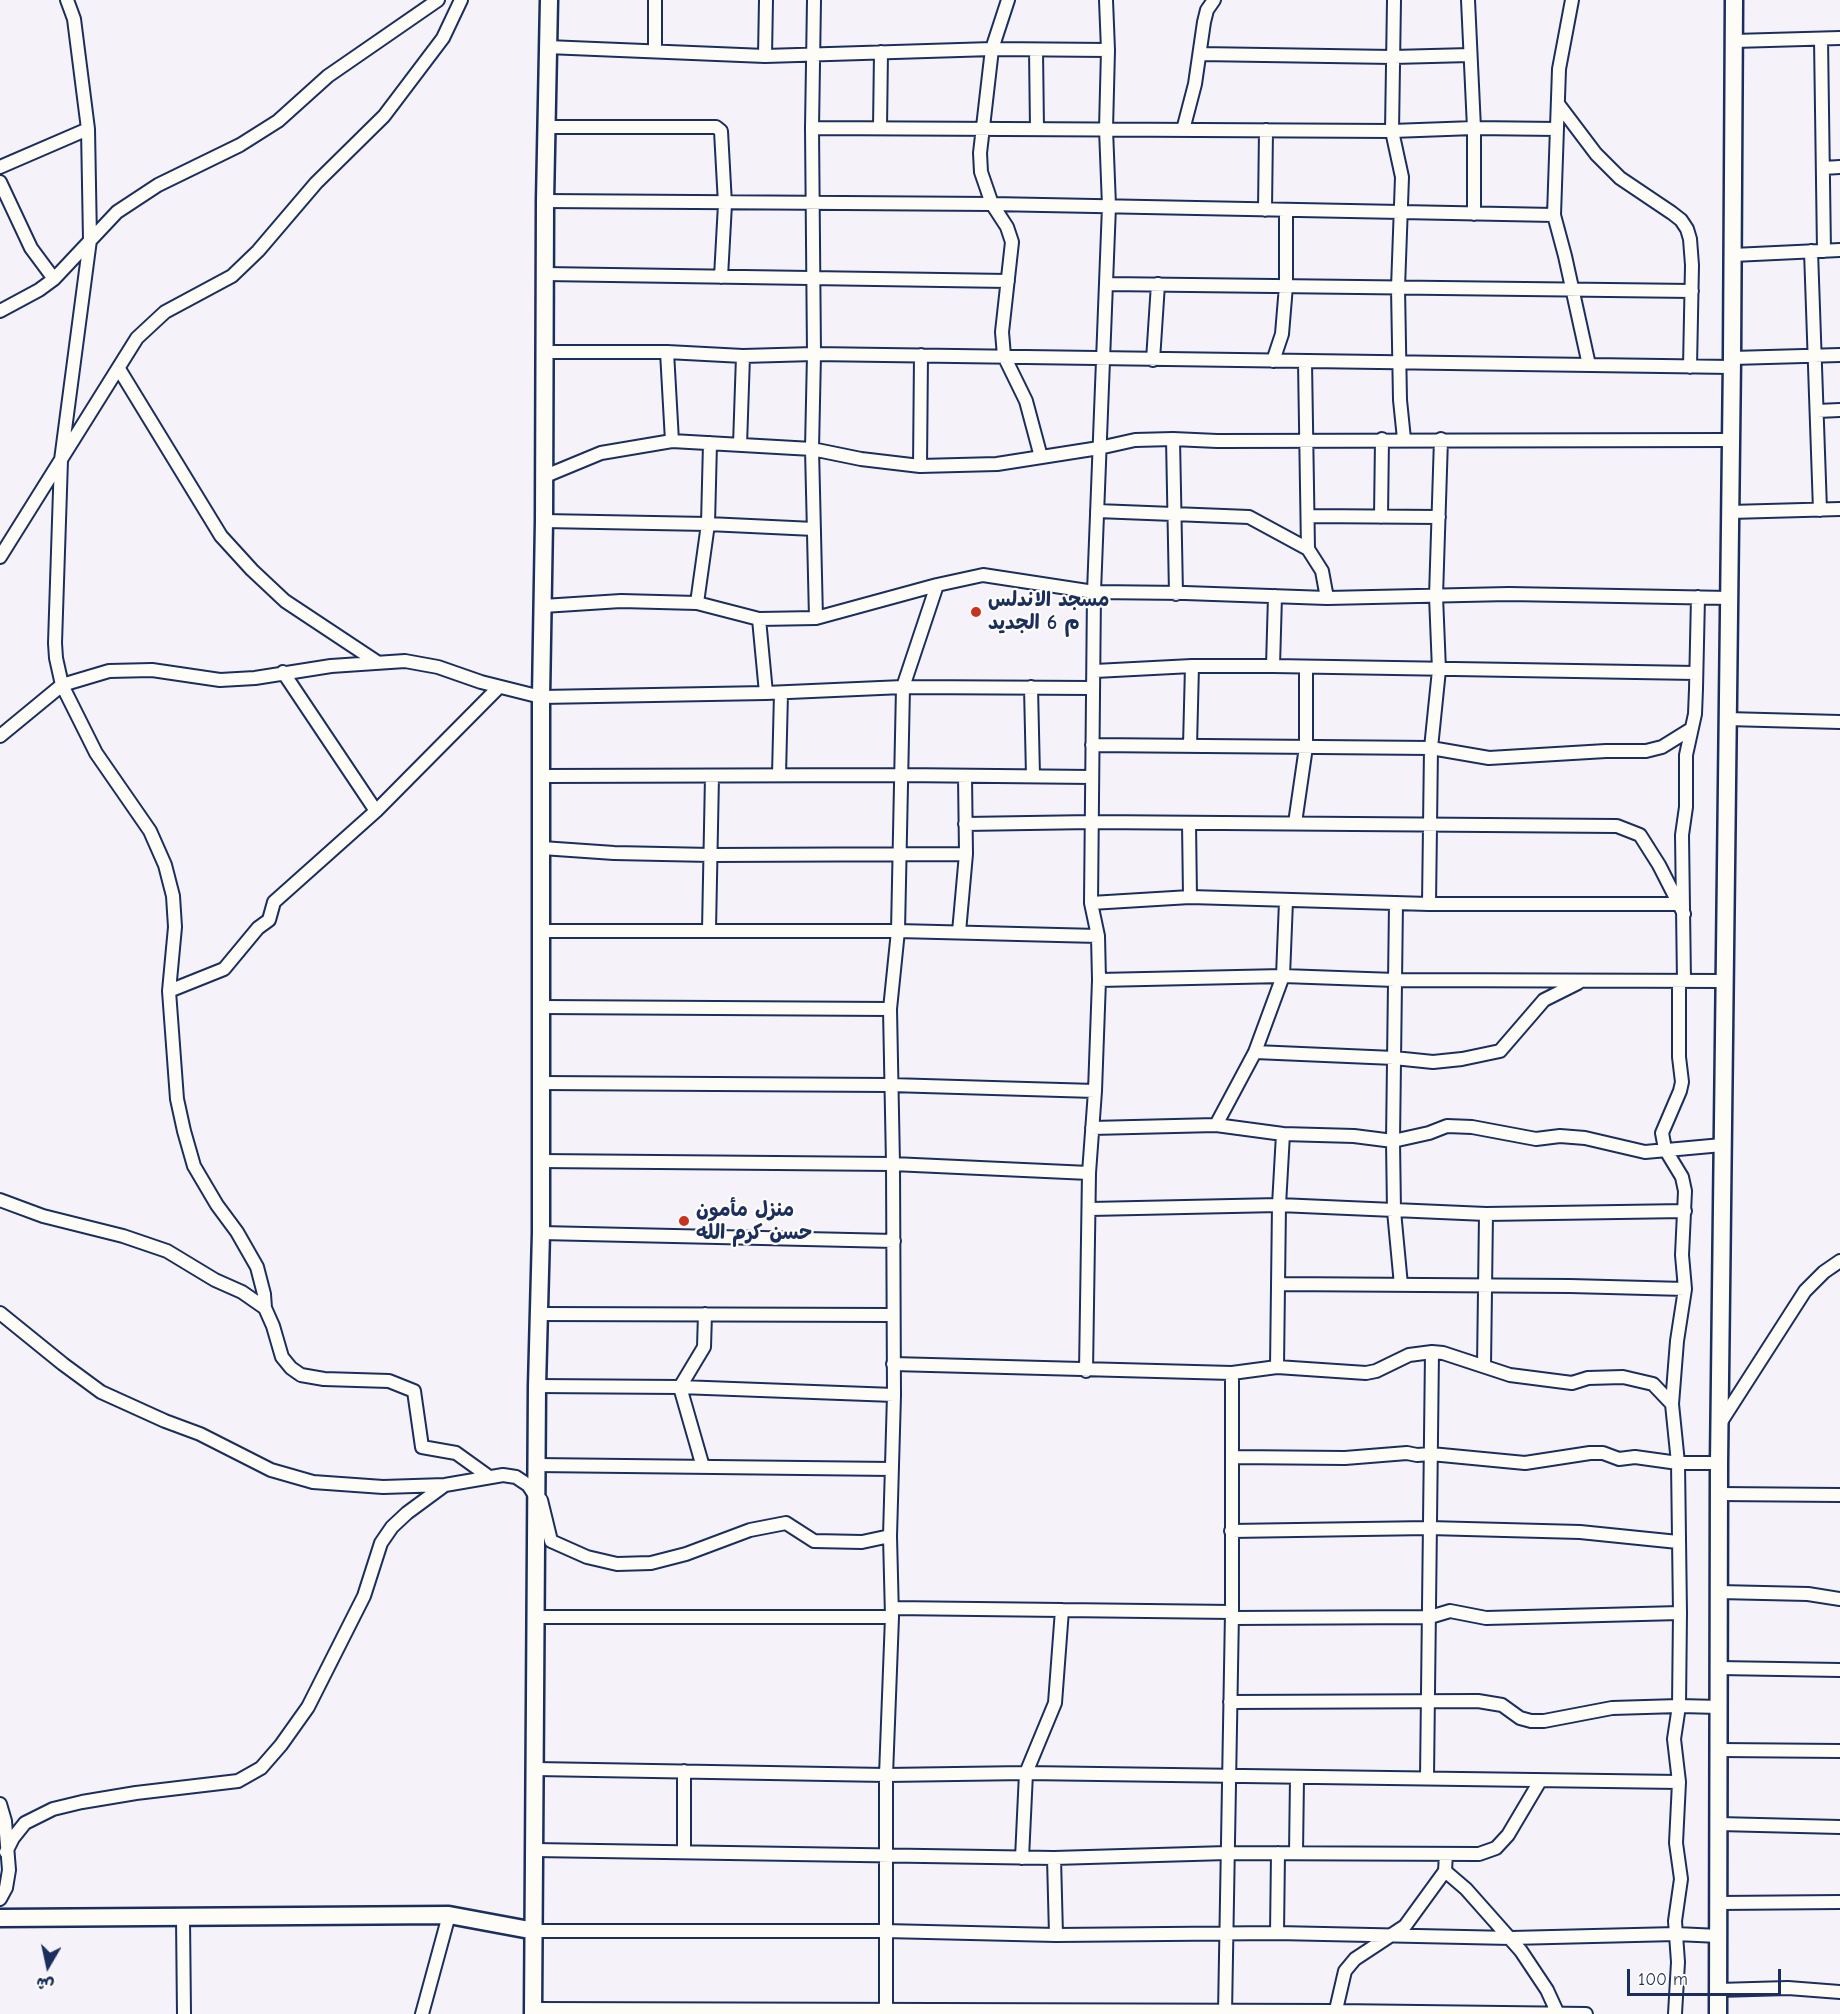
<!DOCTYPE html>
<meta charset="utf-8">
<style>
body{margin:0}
#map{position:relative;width:1840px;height:2014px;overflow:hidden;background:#f6f2f9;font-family:"Comic Neue","Playpen Sans Arabic",sans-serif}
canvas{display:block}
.north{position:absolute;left:18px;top:1936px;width:60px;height:60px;-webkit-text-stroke:4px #fdfcf7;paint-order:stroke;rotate:189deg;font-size:16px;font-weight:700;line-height:24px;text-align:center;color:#1b2f5e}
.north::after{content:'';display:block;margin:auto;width:21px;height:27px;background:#1b2f5e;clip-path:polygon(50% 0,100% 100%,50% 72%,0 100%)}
.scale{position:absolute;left:1627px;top:1969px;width:154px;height:27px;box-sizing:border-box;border:3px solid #1b2f5e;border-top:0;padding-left:8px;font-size:18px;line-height:21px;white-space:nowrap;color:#1b2f5e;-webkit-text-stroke:4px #fdfcf7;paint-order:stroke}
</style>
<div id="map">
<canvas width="1840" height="2014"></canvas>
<div class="north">ش</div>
<div class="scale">100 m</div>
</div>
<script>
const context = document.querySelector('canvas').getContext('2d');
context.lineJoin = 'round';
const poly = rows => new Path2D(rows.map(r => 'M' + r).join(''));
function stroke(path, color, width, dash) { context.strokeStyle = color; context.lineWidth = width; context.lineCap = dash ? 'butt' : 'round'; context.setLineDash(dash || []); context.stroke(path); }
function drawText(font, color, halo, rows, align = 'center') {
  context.font = font + ' "Comic Neue","Playpen Sans Arabic",sans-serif'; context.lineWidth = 4.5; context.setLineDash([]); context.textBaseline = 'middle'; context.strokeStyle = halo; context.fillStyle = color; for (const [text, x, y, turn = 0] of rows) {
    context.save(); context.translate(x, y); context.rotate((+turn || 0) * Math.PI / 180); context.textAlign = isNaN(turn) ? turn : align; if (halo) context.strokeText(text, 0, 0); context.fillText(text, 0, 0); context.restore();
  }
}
const street = poly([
 [67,0,74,19,88,129,90,240,61,460,55,643,56,658,62,685,96,753,150,831,165,865,173,896,175,927,169,991,177,1099,184,1131,194,1166,217,1205,237,1232,257,1267,264,1294,265,1308],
 [814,0,812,128,814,354,812,449,816,618],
 [1008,0,992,49,980,153,981,172,992,204,1007,227,1012,242,1002,332,1004,356,1026,401,1041,457],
 [1394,0,1392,131,1402,177,1398,288,1400,400,1404,439],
 [1572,0,1559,69,1554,215,1565,256,1589,365],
 [1821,39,1824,251],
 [1734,41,1840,38],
 [547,47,765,56,992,49,1108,50],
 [1036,50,1037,129],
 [655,51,655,0],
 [1200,54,1393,57,1470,55],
 [765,56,766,0],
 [1559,105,1596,154,1620,178,1672,213,1681,220,1687,229,1690,239,1692,265,1690,367],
 [546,127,716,127,721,131,725,204,721,277],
 [812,128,1392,131,1474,128,1468,0],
 [880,128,881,52],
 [1183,130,1195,84,1204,22,1207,10,1214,0],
 [0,167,88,129],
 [1823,168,1840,167],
 [0,182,31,248,54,279],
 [545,201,992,204,1554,215],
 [1265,210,1266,130],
 [1474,214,1474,128,1557,129],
 [1811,251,1820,510],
 [1733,255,1840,250],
 [545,274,1008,281],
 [1107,284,1692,291],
 [0,311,39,290,54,279,117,212,158,185,240,145,278,121,328,76,438,0],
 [545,352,667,352,743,356,814,354,1732,367],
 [667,352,672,441],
 [1732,358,1840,355],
 [1153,360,1158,284],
 [1273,361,1282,334,1286,286,1286,211],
 [1305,362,1308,549],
 [119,369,221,536,252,570,285,601,377,662],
 [1817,411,1840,410],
 [1173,439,1176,594],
 [740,445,743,356],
 [920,466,921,355],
 [543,477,601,453,672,441,812,449,861,459,920,466,997,464,1099,448,1135,440,1173,439,1217,441,1730,440],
 [1097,511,1249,517,1308,549,1322,571,1327,598],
 [1730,512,1840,509],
 [1308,516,1439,517],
 [1381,517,1382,439],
 [544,521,708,524,814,529],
 [0,557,137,338,165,312,232,276,258,251,316,183,384,116,443,38,461,0],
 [697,603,708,524,710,443],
 [543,606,621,601,697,603,759,619,816,618,937,585,983,575,1094,592,1185,593,1327,598,1509,594,1729,598],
 [759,619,766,693],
 [1273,666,1275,596],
 [1095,671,1192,666,1273,666,1696,673],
 [283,672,376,811],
 [1031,687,1033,776],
 [1727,719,1840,722],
 [0,736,62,685,109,671,152,670,220,680,255,678,331,666,405,661,438,667,481,682,541,697,766,693,903,687,1093,688],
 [1092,745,1431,748,1489,758,1606,751,1646,751,1662,747,1691,729],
 [1190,746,1192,666],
 [779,775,781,693],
 [542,776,901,775,1092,777],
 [1189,823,1190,897],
 [1295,823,1306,747,1306,667],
 [965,824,1092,822,1617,826,1640,835,1659,865,1684,914],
 [542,848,614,853,711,855,966,854],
 [1091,903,1190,897,1429,904,1678,904],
 [1396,903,1393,1141,1394,1211,1401,1285],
 [1429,904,1431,748,1439,670,1436,596,1441,439],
 [709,930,712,776],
 [540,931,898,931,1098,936],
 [959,932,966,854,965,776],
 [1099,980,1283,976,1395,980,1724,981],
 [1684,981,1682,835,1686,807,1686,755,1695,714,1696,689,1698,597],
 [169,991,224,969,258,928,269,920,274,902,376,811,499,687],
 [542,1007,890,1009],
 [1255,1052,1394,1058,1433,1062,1462,1059,1500,1051,1544,1000,1578,983],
 [541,1083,890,1085,1095,1091],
 [1092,1128,1216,1125],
 [1283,1134,1354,1136,1393,1141,1429,1133,1447,1126,1472,1127,1536,1139,1560,1136,1585,1138,1645,1152,1722,1145],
 [540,1161,893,1164,1089,1173],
 [0,1200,43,1216,123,1236,167,1251,215,1280,242,1292,265,1308,273,1326,282,1357,291,1368,301,1375,324,1379,389,1381,414,1391,422,1447,456,1453,488,1476],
 [1090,1209,1279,1205,1486,1214,1685,1211],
 [541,1233,894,1241],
 [1278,1284,1570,1286,1685,1289],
 [0,1313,63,1364,101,1392,165,1421,200,1434,271,1470,313,1482,383,1487,445,1485,503,1475,516,1477,528,1485,536,1497],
 [539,1314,893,1315],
 [893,1364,1232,1373,1277,1367,1366,1373,1376,1371,1409,1355,1432,1352,1443,1353,1510,1375,1572,1383,1588,1378,1623,1377,1653,1384,1672,1404],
 [1484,1366,1486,1214],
 [1277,1367,1279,1205,1283,1134,1216,1125,1255,1052,1283,976,1286,901],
 [1086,1371,1089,1173,1095,1091,1099,980,1098,936,1091,903,1094,592,1109,206,1106,129,1108,50,1106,0],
 [537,1386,680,1387,894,1395],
 [1719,1425,1805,1291,1824,1272,1840,1261],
 [1232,1457,1345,1458,1407,1453,1417,1455,1431,1454,1525,1463,1590,1453,1603,1453,1619,1459,1635,1457,1678,1463,1719,1463],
 [536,1465,892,1469],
 [703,1467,680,1387,704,1347,705,1314],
 [1719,1494,1840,1495],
 [541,1500,551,1541,587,1557,617,1564,651,1563,686,1554,750,1530,786,1523,814,1541,862,1542,890,1536],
 [1231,1531,1429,1528,1580,1532,1678,1542],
 [1719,1592,1808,1594,1840,1599],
 [892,1608,1232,1612],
 [535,1617,892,1617],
 [1232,1618,1430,1617,1450,1611,1486,1618,1680,1613],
 [1719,1668,1840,1670],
 [1230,1702,1478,1701,1502,1705,1520,1718,1531,1721,1544,1721,1612,1708,1679,1706,1720,1707],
 [1720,1750,1840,1751],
 [536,1769,886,1775,1026,1773,1679,1782],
 [684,1771,684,1852],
 [1427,1778,1432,1352],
 [0,1804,5,1821,9,1870,6,1888,0,1899],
 [1719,1824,1840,1827],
 [534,1850,1054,1858,1227,1853,1479,1854,1496,1848,1508,1835,1540,1781],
 [6,1852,13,1838,25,1823,53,1809,82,1802,136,1793,238,1781,261,1768,281,1745,308,1707,364,1596,381,1543,392,1527,407,1513,445,1485],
 [1296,1853,1297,1778],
 [1022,1858,1026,1773,1055,1703,1062,1610],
 [1054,1858,1056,1935],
 [1445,1871,1466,1889,1521,1951,1547,1990,1558,2014],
 [1719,1903,1840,1902],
 [183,1918,184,2014],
 [535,1931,885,1931,1056,1935,1277,1933,1511,1938,1676,1934,1719,1936],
 [1277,1933,1278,1853],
 [1718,1990,1788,1988,1840,1992],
 [533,2009,1336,2011,1586,2014],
 [422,2014,449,1915],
 [886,2014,886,1775,892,1617,890,1536,894,1395,893,1164,890,1009,898,931,903,687,937,585],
 [1225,2014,1232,1612,1232,1373],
 [1335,2014,1345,1971,1355,1959,1405,1926,1445,1871,1446,1854],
 [1675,2014,1678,1962,1675,1921,1681,1879,1676,1843,1679,1782,1674,1739,1679,1706,1680,1613,1678,1463,1672,1404,1677,1341,1685,1289,1682,1255,1685,1191,1682,1177,1665,1149,1662,1133,1680,1091,1682,1082,1679,1057,1679,981]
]);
const secondary = poly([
 [0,1918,449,1915,535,1931],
 [533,2014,537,1386,541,1233,541,697,544,521,545,201,549,0],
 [1718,2014,1719,1463,1732,358,1734,0]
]);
const markers = [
 [976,612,6,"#c8321e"],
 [684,1221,6,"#c8321e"]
];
const poiNames = [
 ["مسجد الاندلس",988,600],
 ["م 6 الجديد",988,623],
 ["منزل مأمون",696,1210],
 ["حسن كرم الله",696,1233]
];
stroke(street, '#1b2f5e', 16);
stroke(secondary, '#1b2f5e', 21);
stroke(street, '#fdfcf7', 12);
stroke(secondary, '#fdfcf7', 16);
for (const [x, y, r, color] of markers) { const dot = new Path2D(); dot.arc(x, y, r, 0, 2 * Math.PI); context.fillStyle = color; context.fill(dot); stroke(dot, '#fdfcf7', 2); }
drawText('bold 20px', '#1b2f5e', '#fdfcf7', poiNames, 'left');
</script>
